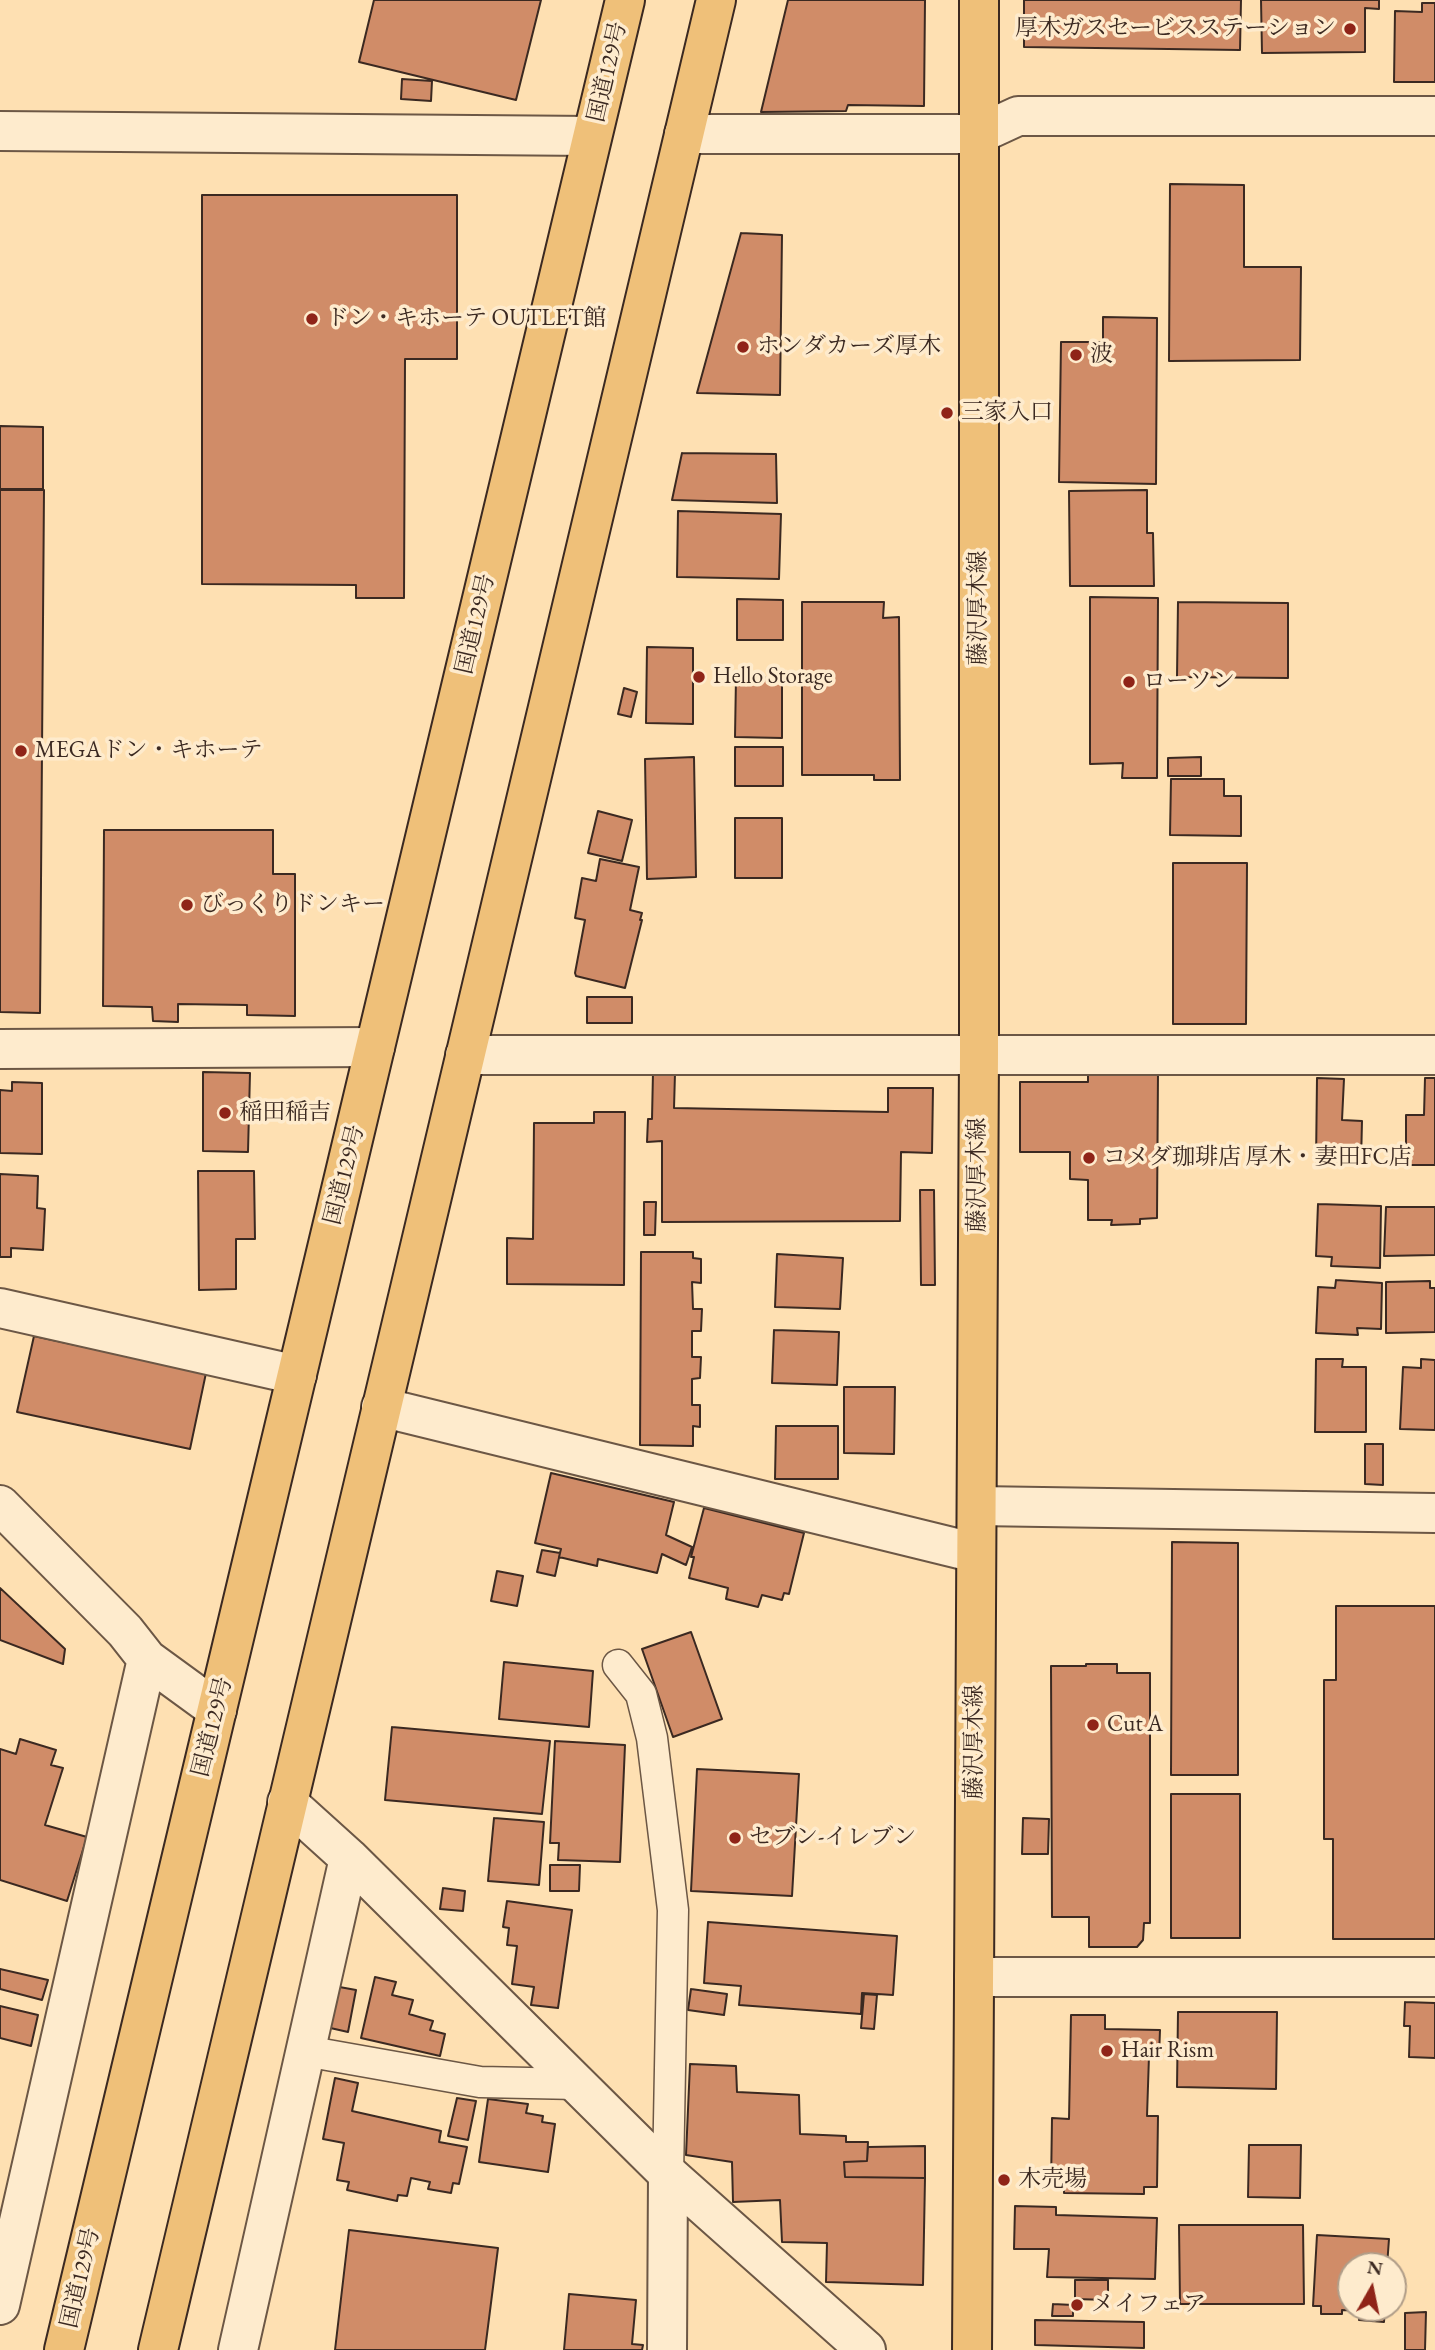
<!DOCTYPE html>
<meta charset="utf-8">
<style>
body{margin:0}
#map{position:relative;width:1435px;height:2350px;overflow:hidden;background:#fee0b2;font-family:"EB Garamond",serif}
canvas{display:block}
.north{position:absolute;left:1337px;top:2252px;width:70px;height:70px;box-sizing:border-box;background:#feebcd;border:2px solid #b09d88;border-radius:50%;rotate:9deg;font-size:19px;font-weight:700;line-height:28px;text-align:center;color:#3b2921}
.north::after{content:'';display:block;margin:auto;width:24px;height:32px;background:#8f2418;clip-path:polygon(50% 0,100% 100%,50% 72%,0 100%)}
</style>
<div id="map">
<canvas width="1435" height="2350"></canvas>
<div class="north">N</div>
</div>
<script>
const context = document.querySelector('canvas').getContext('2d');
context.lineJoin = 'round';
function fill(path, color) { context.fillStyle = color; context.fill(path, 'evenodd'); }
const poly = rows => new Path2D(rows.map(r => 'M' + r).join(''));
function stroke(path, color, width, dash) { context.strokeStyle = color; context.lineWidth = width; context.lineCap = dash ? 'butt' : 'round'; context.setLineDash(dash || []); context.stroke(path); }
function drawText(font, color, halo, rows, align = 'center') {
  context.font = font + ' "EB Garamond","Noto Serif JP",serif'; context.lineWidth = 7; context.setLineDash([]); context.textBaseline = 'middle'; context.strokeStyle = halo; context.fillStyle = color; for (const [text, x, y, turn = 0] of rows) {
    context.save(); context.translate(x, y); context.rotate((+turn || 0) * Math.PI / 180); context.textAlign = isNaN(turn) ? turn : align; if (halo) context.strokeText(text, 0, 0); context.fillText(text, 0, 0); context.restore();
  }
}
const building = poly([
 [374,0,541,0,516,100,359,62,374,0],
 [788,0,925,0,924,106,848,105,846,111,761,112,788,0],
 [1024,0,1241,0,1240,50,1024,47,1024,0],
 [1261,0,1379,0,1379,9,1365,8,1365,52,1262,53,1261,0],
 [1422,3,1435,3,1435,82,1394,82,1395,11,1422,12,1422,3],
 [402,79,432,81,431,101,401,99,402,79],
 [1170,184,1244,185,1244,267,1301,267,1300,360,1169,361,1170,184],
 [202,195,457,195,457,359,405,359,404,598,356,598,356,585,202,584,202,195],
 [741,233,782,235,780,395,697,393,741,233],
 [1103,317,1157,318,1156,484,1059,482,1061,342,1103,342,1103,317],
 [0,426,43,427,43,489,0,489,0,426],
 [682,453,776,454,777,503,672,500,682,453],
 [0,490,44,490,40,1013,0,1012,0,490],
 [1147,490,1147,533,1153,533,1154,586,1070,586,1069,491,1147,490],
 [678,511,781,514,779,579,677,577,678,511],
 [1090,597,1158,598,1157,778,1122,778,1123,763,1090,764,1090,597],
 [737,599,783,600,783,640,737,640,737,599],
 [802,602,884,602,883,618,899,617,900,780,874,780,874,775,802,775,802,602],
 [1178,602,1288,603,1288,678,1177,677,1178,602],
 [647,647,693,648,693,724,646,723,647,647],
 [736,677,782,678,782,738,735,737,736,677],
 [624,688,637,692,631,717,618,714,624,688],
 [735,747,783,747,783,786,735,786,735,747],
 [694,757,696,877,647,879,645,759,694,757],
 [1201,757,1201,776,1168,776,1168,758,1201,757],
 [1171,779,1224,779,1224,796,1241,796,1241,836,1170,835,1171,779],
 [598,811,632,820,622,861,588,853,598,811],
 [735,818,782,818,782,878,735,878,735,818],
 [104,830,273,830,273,874,295,874,295,1016,247,1015,247,1005,178,1004,178,1022,153,1021,152,1007,103,1006,104,830],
 [600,859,639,867,630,910,642,913,640,920,642,920,625,988,576,976,575,973,585,920,575,918,582,878,596,881,600,859],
 [1173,863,1247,863,1246,1024,1173,1024,1173,863],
 [587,997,632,997,632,1023,587,1023,587,997],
 [1088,1071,1158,1071,1157,1218,1140,1219,1140,1224,1111,1225,1112,1220,1088,1220,1088,1180,1070,1179,1070,1152,1020,1152,1020,1082,1088,1082,1088,1071],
 [203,1072,250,1073,248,1152,203,1151,203,1072],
 [653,1072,675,1073,674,1108,888,1112,888,1088,933,1088,932,1153,901,1152,900,1221,662,1222,662,1141,647,1142,648,1119,652,1119,653,1072],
 [1317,1078,1344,1079,1342,1120,1362,1121,1361,1163,1316,1163,1317,1078],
 [1425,1078,1435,1078,1435,1165,1406,1165,1406,1115,1424,1115,1425,1078],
 [12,1082,42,1083,42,1154,0,1153,0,1090,12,1091,12,1082],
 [594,1112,625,1112,624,1285,507,1284,507,1238,533,1239,534,1123,594,1123,594,1112],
 [198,1171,254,1171,255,1239,236,1239,236,1289,199,1290,198,1171],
 [0,1174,38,1176,37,1208,45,1209,43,1250,11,1248,11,1257,0,1257,0,1174],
 [920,1190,934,1190,935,1285,921,1285,920,1190],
 [644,1202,656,1202,655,1235,644,1235,644,1202],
 [1318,1204,1381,1206,1380,1268,1331,1266,1332,1257,1316,1256,1318,1204],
 [1386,1207,1435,1207,1435,1255,1384,1256,1386,1207],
 [641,1252,693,1252,693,1258,701,1259,701,1283,692,1282,693,1309,702,1309,701,1331,692,1331,692,1357,701,1357,700,1378,692,1379,692,1405,700,1405,700,1427,693,1426,693,1446,640,1445,641,1252],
 [777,1254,843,1258,840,1309,775,1307,777,1254],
 [1336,1280,1382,1283,1381,1329,1357,1328,1358,1335,1316,1333,1318,1287,1335,1288,1336,1280],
 [1430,1281,1430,1288,1435,1288,1435,1332,1386,1333,1386,1282,1430,1281],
 [774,1330,839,1332,837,1385,772,1383,774,1330],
 [34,1336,206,1373,190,1449,17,1412,34,1336],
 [1316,1359,1343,1359,1342,1367,1366,1367,1366,1432,1315,1432,1316,1359],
 [1421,1359,1435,1360,1435,1430,1400,1429,1403,1367,1421,1368,1421,1359],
 [844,1387,895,1387,894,1454,844,1453,844,1387],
 [776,1426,838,1426,838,1479,775,1479,776,1426],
 [1365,1444,1383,1444,1383,1485,1365,1484,1365,1444],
 [551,1473,674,1502,666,1535,692,1547,686,1565,662,1554,657,1573,598,1559,597,1566,559,1557,561,1549,535,1543,551,1473],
 [704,1508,804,1533,789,1594,784,1593,782,1600,762,1595,758,1607,726,1599,728,1588,689,1578,694,1557,691,1557,704,1508],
 [1172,1542,1238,1543,1238,1775,1171,1775,1172,1542],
 [542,1550,560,1553,555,1576,537,1572,542,1550],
 [497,1571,523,1576,517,1606,491,1601,497,1571],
 [0,1588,65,1649,63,1664,0,1640,0,1588],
 [1336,1606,1435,1606,1435,1939,1333,1939,1333,1839,1324,1839,1324,1680,1336,1680,1336,1606],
 [691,1632,722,1719,673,1737,642,1649,691,1632],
 [504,1662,593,1671,589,1727,499,1719,504,1662],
 [1086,1664,1117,1664,1117,1673,1150,1673,1150,1923,1144,1923,1143,1940,1137,1947,1089,1947,1089,1917,1052,1917,1051,1666,1086,1666,1086,1664],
 [392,1727,550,1741,542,1814,385,1800,392,1727],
 [20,1739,56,1750,51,1765,63,1768,45,1825,87,1837,67,1901,0,1880,0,1749,16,1754,20,1739],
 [555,1741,625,1745,620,1862,558,1860,559,1843,550,1843,555,1741],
 [697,1769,799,1774,792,1896,691,1891,697,1769],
 [1171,1794,1240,1794,1240,1938,1171,1938,1171,1794],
 [494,1818,544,1822,539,1885,488,1881,494,1818],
 [1023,1818,1049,1819,1048,1854,1022,1854,1023,1818],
 [550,1865,580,1865,579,1891,550,1891,550,1865],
 [443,1888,465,1891,463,1911,440,1909,443,1888],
 [507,1901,572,1910,558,2008,531,2005,534,1987,512,1984,517,1946,507,1945,509,1928,503,1927,507,1901],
 [708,1922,897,1936,893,1995,862,1993,861,2014,739,2005,741,1986,704,1983,708,1922],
 [0,1969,48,1980,42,2000,0,1989,0,1969],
 [375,1977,396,1982,392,1995,413,2000,409,2014,433,2021,430,2030,445,2034,440,2056,361,2038,375,1977],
 [334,1986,356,1990,348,2032,326,2027,334,1986],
 [691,1989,727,1994,724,2015,688,2010,691,1989],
 [864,1994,877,1995,874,2029,861,2028,864,1994],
 [1405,2002,1435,2003,1435,2058,1409,2057,1410,2026,1404,2026,1405,2002],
 [0,2006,38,2015,31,2046,0,2038,0,2006],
 [1178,2012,1277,2012,1276,2089,1177,2087,1178,2012],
 [1071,2015,1105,2015,1105,2029,1160,2030,1159,2056,1149,2056,1147,2116,1158,2116,1157,2187,1144,2187,1144,2194,1064,2193,1064,2187,1051,2187,1052,2118,1069,2119,1071,2015],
 [690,2064,736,2066,737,2092,799,2095,800,2134,846,2136,846,2142,868,2142,867,2161,844,2162,845,2177,925,2178,923,2285,826,2282,827,2243,782,2242,780,2200,733,2202,732,2162,686,2155,690,2064],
 [335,2078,358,2083,352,2111,441,2131,439,2142,467,2147,459,2184,453,2183,451,2193,428,2189,430,2182,411,2178,407,2196,398,2195,397,2201,347,2190,349,2182,337,2180,344,2143,323,2139,335,2078],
 [457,2098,476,2101,468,2140,448,2136,457,2098],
 [488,2099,528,2104,526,2113,543,2116,542,2122,555,2124,548,2172,479,2162,488,2099],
 [1249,2145,1301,2145,1300,2198,1248,2197,1249,2145],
 [925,2146,925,2178,845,2177,844,2162,867,2161,868,2147,925,2146],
 [1015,2206,1056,2207,1056,2215,1157,2218,1155,2279,1047,2277,1049,2249,1014,2249,1015,2206],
 [1179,2225,1303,2225,1304,2304,1180,2304,1179,2225],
 [349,2230,498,2248,485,2350,335,2350,349,2230],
 [1317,2235,1389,2239,1387,2266,1351,2266,1351,2308,1385,2308,1384,2322,1359,2320,1360,2311,1342,2310,1342,2314,1321,2314,1321,2306,1313,2306,1317,2235],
 [1075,2280,1108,2280,1108,2300,1075,2299,1075,2280],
 [569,2294,636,2300,632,2344,643,2345,642,2350,564,2350,569,2294],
 [1053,2304,1073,2305,1073,2316,1052,2316,1053,2304],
 [1426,2312,1425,2350,1405,2350,1405,2313,1426,2312],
 [1035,2320,1144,2322,1144,2348,1035,2345,1035,2320]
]);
const lane = poly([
 [618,1665,641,1694,652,1738,673,1910,668,2174],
 [305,2051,480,2082,578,2084]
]);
const street = poly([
 [0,131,592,136],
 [684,134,979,134,1018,116,1435,116],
 [0,1049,375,1047],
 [465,1055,1435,1055],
 [0,1308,297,1375],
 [381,1407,976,1553],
 [0,1505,125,1631,147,1659,217,1710],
 [977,1506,1435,1513],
 [287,1802,349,1858,668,2174,866,2350],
 [974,1977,1435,1977],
 [0,2305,147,1659],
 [238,2350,349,1858],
 [667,2350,668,2174]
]);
const primary = poly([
 [972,2350,979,1054,979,0]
]);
const highway = poly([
 [64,2350,625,0],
 [158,2350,716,0]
]);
const markers = [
 [1350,29,7,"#8f2418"],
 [312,319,7,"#8f2418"],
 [743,347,7,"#8f2418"],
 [1076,355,7,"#8f2418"],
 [947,413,7,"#8f2418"],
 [699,677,7,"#8f2418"],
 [1129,682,7,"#8f2418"],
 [21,751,7,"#8f2418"],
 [187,905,7,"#8f2418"],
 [225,1113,7,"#8f2418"],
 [1089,1158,7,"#8f2418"],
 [1093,1725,7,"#8f2418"],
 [735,1838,7,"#8f2418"],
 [1107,2051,7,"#8f2418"],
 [1004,2180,7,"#8f2418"],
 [1077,2305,7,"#8f2418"]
];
const poiNames = [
 ["厚木ガスセービスステーション",1336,29,"right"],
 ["ドン・キホーテ OUTLET館",326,319],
 ["ホンダカーズ厚木",757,347],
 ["波",1090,355],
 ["三家入口",961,413],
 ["Hello Storage",713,677],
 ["ローソン",1143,682],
 ["MEGAドン・キホーテ",35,751],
 ["びっくりドンキー",201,905],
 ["稲田稲吉",239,1113],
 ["コメダ珈琲店 厚木・妻田FC店",1103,1158],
 ["Cut A",1107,1725],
 ["セブン-イレブン",749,1838],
 ["Hair Rism",1121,2051],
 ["木売場",1018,2180],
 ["メイフェア",1091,2305]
];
const streetNames = [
 ["国道129号",608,72,-77],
 ["藤沢厚木線",979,608,-90],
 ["国道129号",476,624,-77],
 ["国道129号",345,1175,-76],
 ["藤沢厚木線",978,1175,-90],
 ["国道129号",213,1727,-76],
 ["藤沢厚木線",975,1742,-90],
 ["国道129号",81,2278,-77]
];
fill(building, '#d08c68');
stroke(building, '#3b2921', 2);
stroke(lane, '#6c5745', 33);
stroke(street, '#6c5745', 42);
stroke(primary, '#3b2921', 42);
stroke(highway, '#3b2921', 42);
stroke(lane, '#feebcd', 30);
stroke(street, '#feebcd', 38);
stroke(primary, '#efc079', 38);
stroke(highway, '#efc079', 38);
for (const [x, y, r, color] of markers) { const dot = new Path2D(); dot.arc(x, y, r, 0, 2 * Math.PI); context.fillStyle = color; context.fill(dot); stroke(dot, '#feebcd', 2.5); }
drawText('23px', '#3b2921', '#feebcd', poiNames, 'left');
drawText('23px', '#3b2921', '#feebcd', streetNames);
</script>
